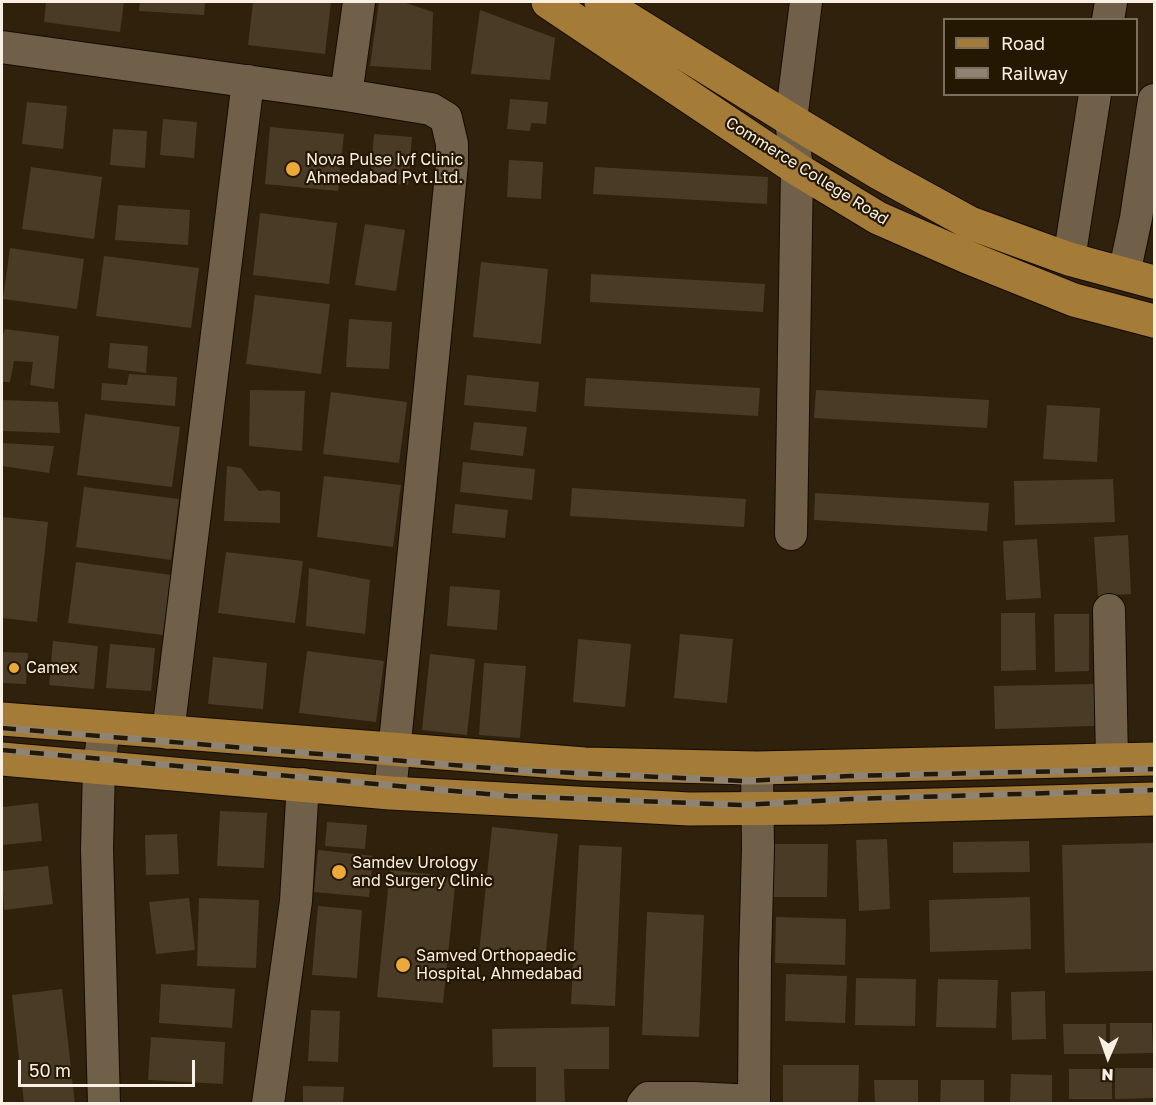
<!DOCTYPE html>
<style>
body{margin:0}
#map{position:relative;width:1156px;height:1105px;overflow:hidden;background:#2f210c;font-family:"Golos Text",sans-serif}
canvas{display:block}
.frame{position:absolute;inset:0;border:3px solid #f9f0e3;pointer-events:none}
.legend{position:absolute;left:943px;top:18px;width:195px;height:78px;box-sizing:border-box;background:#251803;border:2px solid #7a6e5d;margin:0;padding:8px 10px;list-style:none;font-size:18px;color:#f9f0e3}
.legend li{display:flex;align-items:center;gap:12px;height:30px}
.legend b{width:30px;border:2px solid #7a6e5d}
.north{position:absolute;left:1078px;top:1027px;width:60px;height:60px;-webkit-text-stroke:4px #251803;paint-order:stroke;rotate:182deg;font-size:16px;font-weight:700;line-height:24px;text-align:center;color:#f9f0e3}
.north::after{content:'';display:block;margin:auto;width:21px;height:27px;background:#f9f0e3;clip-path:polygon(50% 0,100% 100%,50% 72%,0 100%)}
.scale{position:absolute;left:18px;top:1060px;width:177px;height:27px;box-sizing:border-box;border:3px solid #f9f0e3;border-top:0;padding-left:8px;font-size:18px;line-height:21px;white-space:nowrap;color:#f9f0e3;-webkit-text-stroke:4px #251803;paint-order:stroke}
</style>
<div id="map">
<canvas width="1156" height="1105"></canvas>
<div class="frame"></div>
<ul class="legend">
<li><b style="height:8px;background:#a57c37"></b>Road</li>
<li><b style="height:8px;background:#8f8473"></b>Railway</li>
</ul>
<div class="north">N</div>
<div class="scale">50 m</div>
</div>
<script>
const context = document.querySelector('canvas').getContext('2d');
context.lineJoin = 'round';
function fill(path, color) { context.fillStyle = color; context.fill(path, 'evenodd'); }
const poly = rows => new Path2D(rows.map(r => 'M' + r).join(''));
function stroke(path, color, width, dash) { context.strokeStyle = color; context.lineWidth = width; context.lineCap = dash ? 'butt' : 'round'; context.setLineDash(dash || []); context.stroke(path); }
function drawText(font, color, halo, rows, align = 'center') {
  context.font = font + ' "Golos Text",sans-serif'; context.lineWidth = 4.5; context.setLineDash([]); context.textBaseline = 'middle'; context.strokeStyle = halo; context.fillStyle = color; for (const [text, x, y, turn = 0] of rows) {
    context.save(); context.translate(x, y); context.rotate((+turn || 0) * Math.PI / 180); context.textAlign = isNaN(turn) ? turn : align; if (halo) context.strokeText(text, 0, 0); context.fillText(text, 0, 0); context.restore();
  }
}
const building = poly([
 [46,2,124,2,120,32,44,22],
 [140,2,205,2,204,15,139,11],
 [253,2,331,2,325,54,248,45],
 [379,2,403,2,433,12,431,70,370,66],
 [480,10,555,38,550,80,471,74],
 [510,99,548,102,546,124,531,123,530,131,507,129],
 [27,102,67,106,63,149,22,144],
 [163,119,197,122,194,158,160,155],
 [270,127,344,134,338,191,265,184],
 [113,129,147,131,145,168,110,165],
 [374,134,412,137,408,185,370,182],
 [509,160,543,162,541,199,507,197],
 [31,167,102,177,94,239,22,229],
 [595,167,768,177,767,204,593,194],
 [118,205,190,210,188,245,115,240],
 [260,213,337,223,329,284,253,275],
 [365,224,405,230,396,291,355,285],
 [10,248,84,259,77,309,3,299],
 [104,256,199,268,191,328,96,316],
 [481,262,548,269,541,344,473,337],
 [591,274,765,284,763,312,590,302],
 [255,295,330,304,321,374,246,364],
 [349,319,392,322,389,369,346,367],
 [5,329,59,336,54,389,30,385,33,362,14,361,10,382,2,382,2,337],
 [110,343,148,346,146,373,108,368],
 [129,374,177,377,175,406,101,400,102,383,127,385],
 [467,375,539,382,536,412,464,405],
 [586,378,760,388,758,416,584,406],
 [250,390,305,391,302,451,249,446],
 [816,390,989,400,987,428,814,418],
 [331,392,407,402,399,463,323,454],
 [2,400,58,402,60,433,2,431],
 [1047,405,1100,408,1097,462,1043,459],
 [85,414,180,427,172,487,77,475],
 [474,422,527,427,523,456,470,450],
 [2,443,54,446,49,473,2,466],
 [463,462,535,469,532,500,460,492],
 [227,466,241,468,259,491,268,490,280,492,280,523,224,521],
 [324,476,401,485,393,547,317,537],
 [1113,479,1115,522,1015,525,1014,481],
 [84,487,179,499,171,560,76,547],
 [572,488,746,499,744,527,570,516],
 [815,493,989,503,987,531,814,520],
 [455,504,508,510,505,538,452,533],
 [2,517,48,522,37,622,2,618],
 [1128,535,1131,594,1098,596,1094,537],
 [1037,539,1041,598,1006,600,1003,541],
 [226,552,303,561,295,623,218,613],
 [76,562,171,575,163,635,68,623],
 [309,568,370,580,365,634,306,626],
 [450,586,500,590,497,630,447,626],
 [1001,613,1035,613,1036,670,1001,671],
 [1054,614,1089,614,1089,671,1055,672],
 [680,634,733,639,727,703,674,698],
 [578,639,631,644,625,707,573,702],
 [53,641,98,646,94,689,49,685],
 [110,644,155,648,151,691,106,688],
 [307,651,384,661,376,722,299,713],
 [2,652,28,653,26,684,2,683],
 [430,654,475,659,467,735,422,730],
 [213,657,267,663,263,709,208,704],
 [484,663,526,666,520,738,479,735],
 [1094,684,1095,726,995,729,994,686],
 [38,803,42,841,2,845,2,807],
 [220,811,267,813,264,868,217,866],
 [327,822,367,825,365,849,325,846],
 [492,827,558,834,545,960,479,953],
 [177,834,179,874,146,875,145,835],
 [887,839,890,909,859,911,856,840],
 [1029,841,1030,872,953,873,953,842],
 [1154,843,1154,971,1065,973,1062,845],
 [770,844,828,844,827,897,769,897],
 [579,845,622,847,615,1006,571,1004],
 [318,850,373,856,369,897,314,892],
 [48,866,53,904,4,910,2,871],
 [390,870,456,877,443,1003,377,997],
 [1030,897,1031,949,930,952,929,900],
 [189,898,195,950,156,954,149,902],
 [199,898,259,900,256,968,197,966],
 [318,906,362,910,357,978,312,975],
 [647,912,704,915,699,1037,642,1035],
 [776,917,846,919,845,965,775,963],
 [786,974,847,976,845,1023,785,1021],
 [856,978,916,979,915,1026,855,1025],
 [938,979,998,980,996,1028,936,1027],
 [161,984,235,989,232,1028,159,1023],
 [62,989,75,1104,24,1104,12,995],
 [1045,991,1046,1039,1012,1040,1011,992],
 [311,1010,340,1011,338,1062,308,1061],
 [1110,1023,1152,1023,1153,1053,1110,1054],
 [1063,1024,1106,1024,1106,1054,1064,1054],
 [609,1027,609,1069,564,1069,565,1104,536,1104,536,1067,493,1067,492,1029],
 [151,1037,225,1042,223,1084,148,1080],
 [783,1065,859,1065,858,1104,783,1104],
 [1115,1068,1154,1068,1154,1098,1115,1099],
 [1069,1069,1112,1069,1112,1099,1069,1099],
 [1011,1074,1052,1075,1052,1104,1010,1104],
 [874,1080,918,1080,918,1104,875,1104],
 [941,1080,984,1080,984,1104,940,1104],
 [303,1086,344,1087,343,1104,303,1104]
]);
const minor = poly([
 [1108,20,1111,2],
 [2,47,346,95,431,109,446,118,452,144,452,164,390,793],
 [346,95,359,2],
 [1069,259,1095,94],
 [1124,274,1136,218,1154,100],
 [791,534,797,169,791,120,806,2],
 [1109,610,1112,760],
 [104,728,99,767,97,849,104,1104],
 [168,733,248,81],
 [268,1104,296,901,303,784],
 [643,1104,648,1098,694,1098,754,1101],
 [754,1104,755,961,758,848,757,768]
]);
const major = poly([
 [548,2,797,169,878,218,967,257,1074,300,1154,321],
 [601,2,791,120,879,173,970,223,1069,259,1154,282],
 [2,719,585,764,757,768,1154,759],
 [2,759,390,793,689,809,826,808,1154,799]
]);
const rail = poly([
 [2,728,514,770,743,781,850,776,1154,769],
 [2,750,509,796,741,805,851,799,1154,790]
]);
const markers = [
 [293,169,8,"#eba939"],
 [14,668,6,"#eba939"],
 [339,872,8,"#eba939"],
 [403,965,8,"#eba939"]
];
const poiNames = [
 ["Nova Pulse Ivf Clinic",306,160],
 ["Ahmedabad Pvt.Ltd.",306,178],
 ["Camex",26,668],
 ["Samdev Urology",352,863],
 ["and Surgery Clinic",352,881],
 ["Samved Orthopaedic",416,956],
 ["Hospital, Ahmedabad",416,974]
];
const streetNames = [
 ["Commerce College Road",807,171,32]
];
fill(building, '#4a3b26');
stroke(minor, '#160a00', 34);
stroke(major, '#160a00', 35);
stroke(minor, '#70604a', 32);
stroke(major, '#a57c37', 33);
stroke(rail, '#8f8473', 7);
stroke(rail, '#251803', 4.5, [14]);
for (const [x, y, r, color] of markers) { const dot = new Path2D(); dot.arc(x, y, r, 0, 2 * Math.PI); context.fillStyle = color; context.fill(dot); stroke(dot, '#251803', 2); }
drawText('16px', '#f9f0e3', '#251803', poiNames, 'left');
drawText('16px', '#f9f0e3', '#251803', streetNames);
</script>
